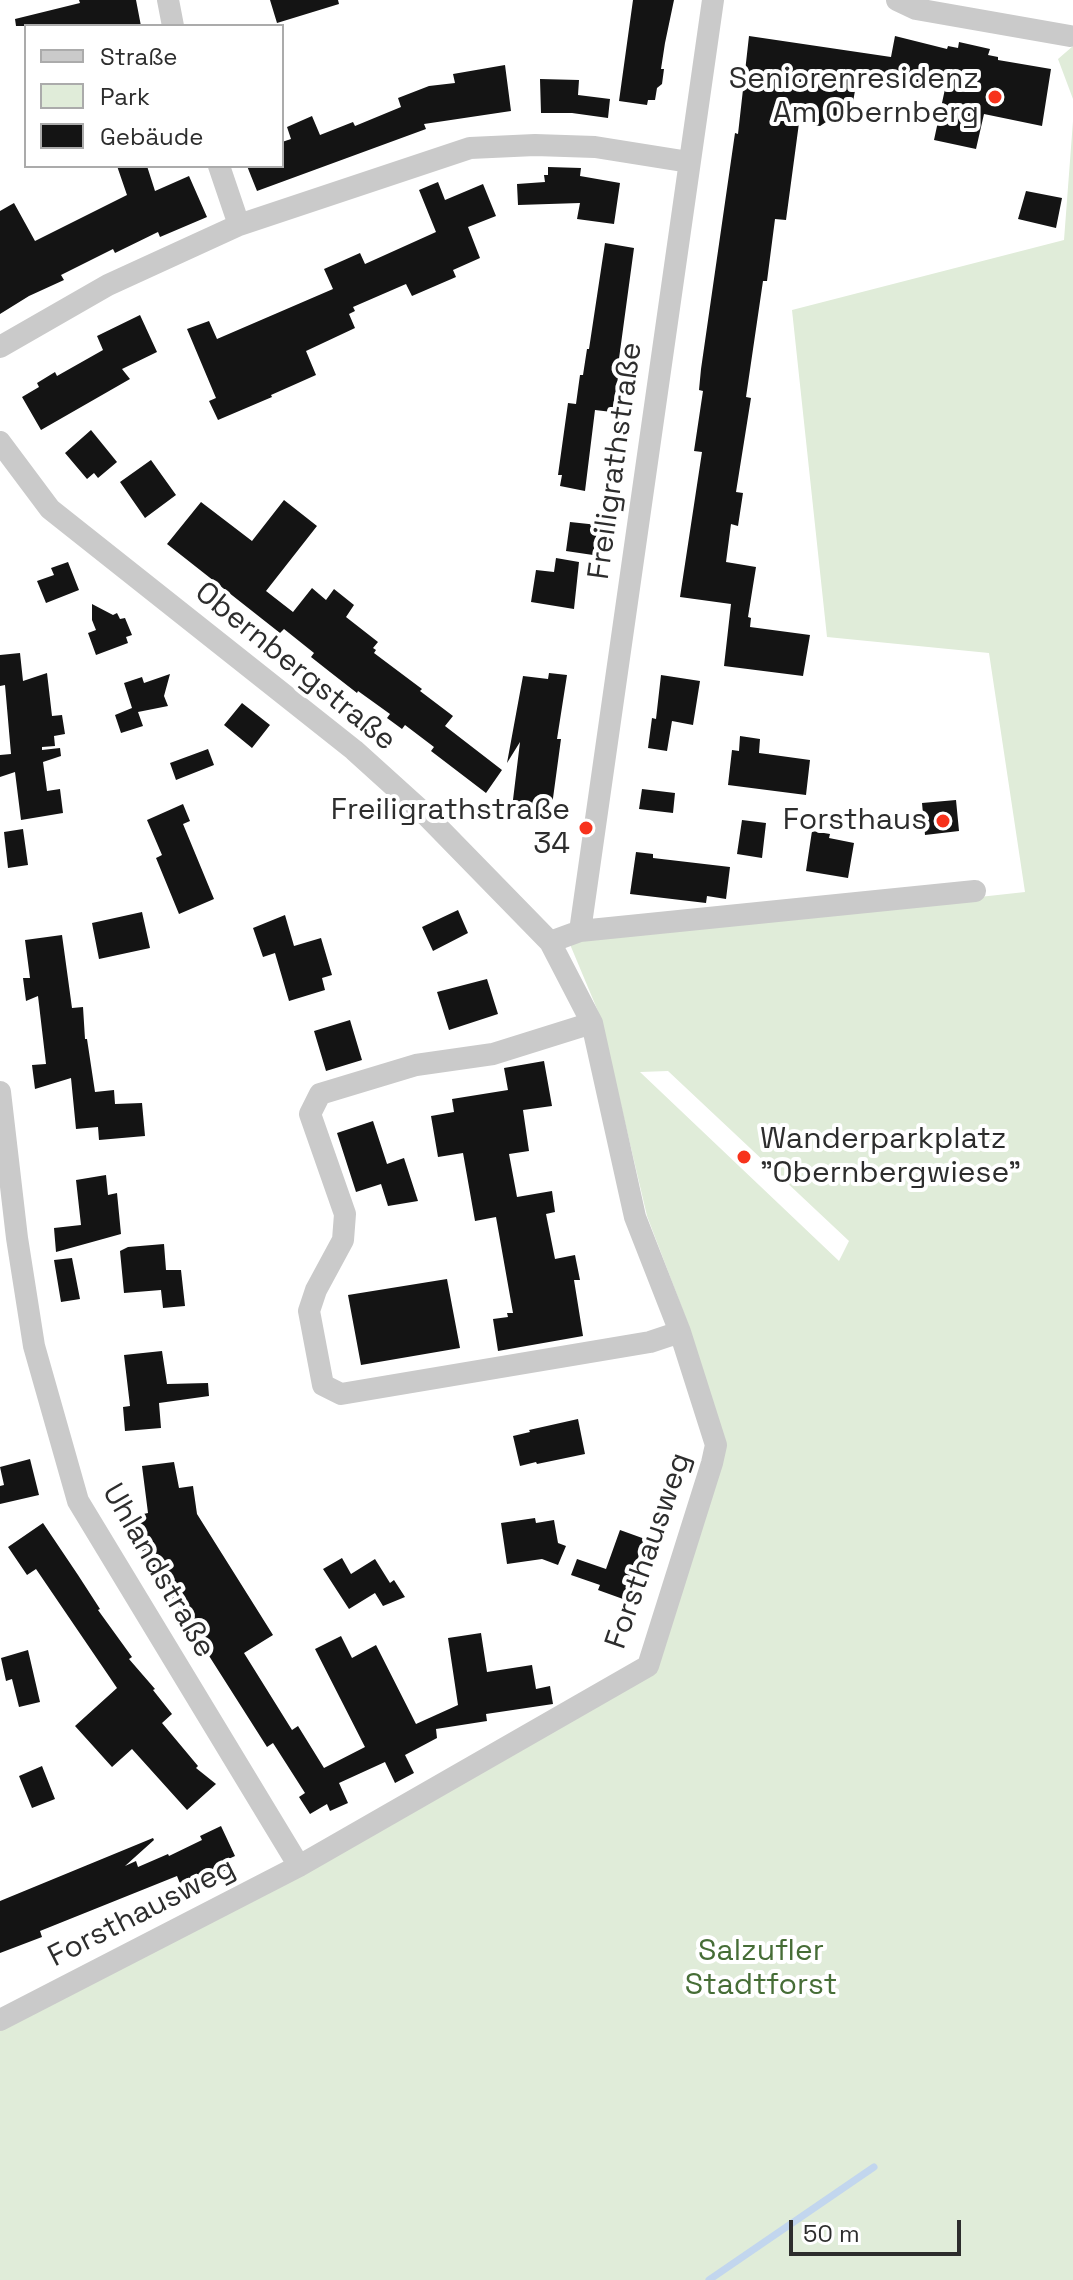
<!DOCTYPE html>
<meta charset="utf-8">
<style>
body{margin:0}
#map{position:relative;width:1073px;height:2280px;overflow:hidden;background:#fff;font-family:"Space Grotesk",sans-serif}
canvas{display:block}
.legend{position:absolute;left:24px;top:24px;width:260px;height:144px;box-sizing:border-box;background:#fff;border:2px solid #ababab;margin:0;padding:10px 14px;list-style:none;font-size:24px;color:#2d2d2d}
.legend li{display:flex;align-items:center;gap:16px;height:40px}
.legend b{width:40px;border:2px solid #ababab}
.scale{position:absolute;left:789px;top:2220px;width:172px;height:36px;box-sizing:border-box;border:4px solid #2d2d2d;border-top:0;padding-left:10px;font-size:24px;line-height:28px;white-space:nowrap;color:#2d2d2d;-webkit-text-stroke:6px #fff;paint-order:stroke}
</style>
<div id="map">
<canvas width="1073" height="2280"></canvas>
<ul class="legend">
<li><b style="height:10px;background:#cacaca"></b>Straße</li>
<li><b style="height:22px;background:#e0ecd9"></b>Park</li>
<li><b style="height:22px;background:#141414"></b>Gebäude</li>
</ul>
<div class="scale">50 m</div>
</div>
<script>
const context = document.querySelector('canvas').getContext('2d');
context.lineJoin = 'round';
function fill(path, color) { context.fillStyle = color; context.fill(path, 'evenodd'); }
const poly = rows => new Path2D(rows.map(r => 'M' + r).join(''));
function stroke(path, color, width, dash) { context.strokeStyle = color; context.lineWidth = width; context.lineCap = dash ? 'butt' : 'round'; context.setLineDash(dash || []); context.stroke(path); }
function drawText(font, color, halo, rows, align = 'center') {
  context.font = font + ' "Space Grotesk",sans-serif'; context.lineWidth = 8; context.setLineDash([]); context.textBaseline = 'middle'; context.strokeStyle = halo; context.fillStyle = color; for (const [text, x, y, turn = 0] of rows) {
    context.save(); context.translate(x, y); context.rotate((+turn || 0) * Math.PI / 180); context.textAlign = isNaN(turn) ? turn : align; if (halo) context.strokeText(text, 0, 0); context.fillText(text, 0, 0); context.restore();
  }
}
const green = poly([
 [1073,46,1073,99,1058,59],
 [1073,121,1073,2280,0,2280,0,2030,653,1672,722,1449,690,1329,647,1216,600,1016,569,942,1025,892,989,653,827,637,792,310,1064,240],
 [668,1071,849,1241,839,1261,640,1072]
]);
const stream = poly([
 [709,2280,874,2167]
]);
const building = poly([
 [79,0,136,0,141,26,16,26,15,19,80,3],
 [270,0,338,0,339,4,277,23],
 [633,0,674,0,665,43,661,69,664,69,662,84,657,88,655,100,648,100,647,105,619,101],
 [749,36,891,57,895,36,947,49,948,46,958,48,959,42,990,49,988,55,998,57,998,60,1051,69,1042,126,984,114,976,149,934,140,945,89,859,69,850,118,835,116,820,126,799,123,786,220,775,219,767,281,763,281,746,397,751,398,736,492,743,493,738,526,731,524,726,562,756,567,748,617,751,618,750,627,810,635,803,676,724,666,731,604,680,597,702,452,694,451,703,391,699,390,701,369,735,133,738,134],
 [505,65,511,111,424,124,426,129,257,191,247,166,282,166,282,142,291,139,287,127,312,116,320,135,353,122,355,126,401,107,398,98,429,86,455,83,453,74],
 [540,79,579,80,578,95,610,99,608,118,572,113,541,113],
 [117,166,147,166,155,191,189,176,207,217,160,237,158,232,115,253,113,249,61,275,64,280,29,296,0,314,0,211,14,203,35,241,127,195],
 [548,167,581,168,580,176,620,183,614,224,577,219,580,203,518,205,517,184,545,182,544,175,548,175],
 [438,182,445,200,483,184,496,216,468,227,480,258,453,270,456,277,412,296,406,284,353,307,355,311,349,314,355,328,306,351,316,375,271,395,272,397,218,420,209,401,216,398,187,329,209,321,217,339,333,289,324,269,360,253,365,264,436,232,419,190],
 [1026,191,1062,198,1056,228,1018,219],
 [605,243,634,248,618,366,620,366,612,412,595,410,585,491,560,486,562,475,558,475,568,403,576,404,580,375,583,375,587,349,589,349],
 [140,315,157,352,122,369,130,379,41,430,22,397,39,387,37,383,55,372,57,376,103,350,97,336],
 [91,430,117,462,98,478,94,473,87,479,65,453],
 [151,460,176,495,145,518,120,482],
 [284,500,317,526,266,591,293,612,312,588,326,600,334,589,354,605,346,617,378,642,373,648,376,650,374,653,422,689,420,691,453,716,445,726,502,770,486,793,431,751,434,747,405,725,402,729,387,718,390,714,358,691,357,693,330,672,311,657,314,653,284,629,280,633,167,544,201,502,252,541],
 [570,522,598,525,593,555,566,551],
 [556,558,579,562,574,609,531,602,536,570,554,572],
 [68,562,79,590,46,603,37,581,54,575,51,568],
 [92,604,113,615,117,613,120,619,125,618,132,635,126,637,128,643,96,655,88,633,96,630,92,620],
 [20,653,23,681,47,673,52,716,62,715,65,734,54,736,55,746,42,747,42,750,60,748,61,756,43,762,47,791,60,789,63,813,21,820,15,772,0,777,0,755,11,754,5,685,0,686,0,655],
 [549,673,567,675,557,739,561,739,551,813,512,808,520,742,507,763,523,676,548,679],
 [170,674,164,696,168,706,138,712,143,726,121,733,115,715,132,708,124,683,142,677,144,683],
 [661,675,700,681,693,725,672,721,667,751,648,748,652,718,656,719],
 [242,703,270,725,252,748,224,725],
 [740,736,760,739,759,753,810,760,806,795,728,785,732,750,739,751],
 [208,749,214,765,176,780,170,763],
 [642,789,675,793,673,813,639,809],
 [956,800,959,831,925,835,922,803],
 [183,804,190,821,183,824,214,899,179,914,156,858,162,855,147,820],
 [742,820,766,823,762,858,737,854],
 [23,829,28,865,8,868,4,832],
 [812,831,830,834,829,838,854,843,848,878,806,871],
 [636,852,653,854,653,858,730,867,726,899,707,896,706,903,630,894],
 [458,910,468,933,433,951,422,927],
 [142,912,150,948,99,959,92,923],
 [285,915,294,946,321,938,332,975,322,978,325,990,289,1001,275,953,263,957,253,928],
 [62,935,72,1008,83,1007,85,1039,87,1039,95,1092,114,1090,115,1104,142,1103,145,1136,99,1140,98,1127,76,1129,71,1078,35,1089,32,1065,46,1064,38,996,26,1001,23,978,30,978,25,940],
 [487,979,498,1014,449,1030,437,992],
 [350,1020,362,1060,326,1071,314,1031],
 [544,1061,552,1106,523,1110,529,1151,509,1154,517,1197,552,1191,555,1212,546,1214,555,1259,575,1255,580,1280,574,1280,583,1336,498,1351,493,1319,508,1317,507,1313,513,1313,496,1217,475,1221,463,1153,438,1157,431,1116,454,1112,452,1099,508,1090,504,1068],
 [373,1121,387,1164,404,1158,418,1201,388,1206,381,1184,356,1192,337,1133],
 [106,1175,108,1195,117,1193,121,1234,56,1252,54,1228,81,1225,76,1180],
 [164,1244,166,1270,181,1270,185,1306,163,1308,161,1290,124,1293,120,1251,128,1247],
 [72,1258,80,1299,61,1302,54,1260],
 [447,1279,460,1348,361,1365,348,1295],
 [162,1351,167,1384,208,1383,209,1396,159,1403,161,1428,125,1431,123,1407,130,1406,124,1355],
 [578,1419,585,1454,537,1464,536,1462,520,1466,513,1436,530,1432,529,1430],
 [30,1459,39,1495,0,1504,0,1486,4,1485,0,1467],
 [174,1462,179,1488,193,1486,197,1514,273,1635,244,1653,292,1730,298,1726,324,1768,365,1747,315,1649,341,1636,352,1658,376,1645,416,1724,458,1705,448,1638,481,1633,487,1672,532,1665,536,1689,550,1686,553,1704,486,1714,487,1721,436,1729,437,1738,405,1755,414,1773,395,1783,385,1762,339,1783,348,1803,330,1811,327,1804,310,1814,299,1797,305,1793,273,1743,267,1747,134,1538,130,1517,148,1513,142,1466],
 [535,1518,536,1523,554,1520,558,1543,566,1546,558,1565,542,1559,507,1564,501,1523],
 [43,1523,78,1575,100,1609,98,1610,132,1657,129,1659,155,1689,153,1690,172,1714,162,1723,198,1766,196,1768,216,1784,187,1810,132,1749,112,1767,75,1726,117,1688,36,1569,27,1575,8,1547],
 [620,1530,645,1539,623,1599,598,1590,600,1585,571,1575,577,1559,606,1569],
 [342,1558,351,1574,375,1559,390,1583,394,1580,405,1597,383,1606,375,1593,349,1609,323,1569],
 [28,1650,40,1702,19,1707,12,1679,6,1681,1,1658],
 [42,1766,55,1799,32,1808,19,1776],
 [221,1826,235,1856,222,1862,226,1870,215,1876,183,1891,177,1876,40,1931,42,1937,0,1953,0,1901,153,1838,154,1840,125,1866,136,1861,138,1867,168,1854,169,1856,202,1840,200,1836]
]);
const minor = poly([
 [168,0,173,26],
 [897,0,916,9,1070,36],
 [219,166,239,225],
 [0,347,108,285,239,225,470,148,535,145,595,147,689,162],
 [0,442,50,509,354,750,427,816,550,942,592,1023,635,1217,680,1332,716,1445,712,1463,648,1666,299,1866,0,2020],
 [580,931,975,891],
 [550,942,580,931,713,0],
 [592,1023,493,1054,416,1065,320,1094,310,1114,345,1214,343,1240,316,1290,309,1311,323,1385,341,1394,650,1342,680,1332],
 [0,1092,17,1238,34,1346,78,1501,299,1866]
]);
const markers = [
 [995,97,8,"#f7321c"],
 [943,821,8,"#f7321c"],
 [586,828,8,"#f7321c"],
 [744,1157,8,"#f7321c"]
];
const poiNames = [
 ["Seniorenresidenz",979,80],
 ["Am Obernberg",979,114],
 ["Freiligrathstraße",570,811],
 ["34",570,845],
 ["Forsthaus",927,821],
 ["Wanderparkplatz",760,1140,"left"],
 ["\"Obernbergwiese\"",760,1174,"left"]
];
const streetNames = [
 ["Freiligrathstraße",616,461,-82],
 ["Obernbergstraße",295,667,39],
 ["Forsthausweg",649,1551,-71],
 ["Uhlandstraße",158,1571,60],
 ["Forsthausweg",142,1913,-27]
];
const parkNames = [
 ["Salzufler",761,1952],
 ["Stadtforst",761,1986]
];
fill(green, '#e0ecd9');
stroke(stream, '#c2d6ee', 7);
fill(building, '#141414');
stroke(minor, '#cacaca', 22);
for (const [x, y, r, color] of markers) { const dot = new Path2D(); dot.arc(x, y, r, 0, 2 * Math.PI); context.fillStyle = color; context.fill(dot); stroke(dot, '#fff', 3); }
drawText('30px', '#2d2d2d', '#fff', poiNames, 'right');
drawText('30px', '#2d2d2d', '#fff', streetNames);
drawText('30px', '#466d36', '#fff', parkNames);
</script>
